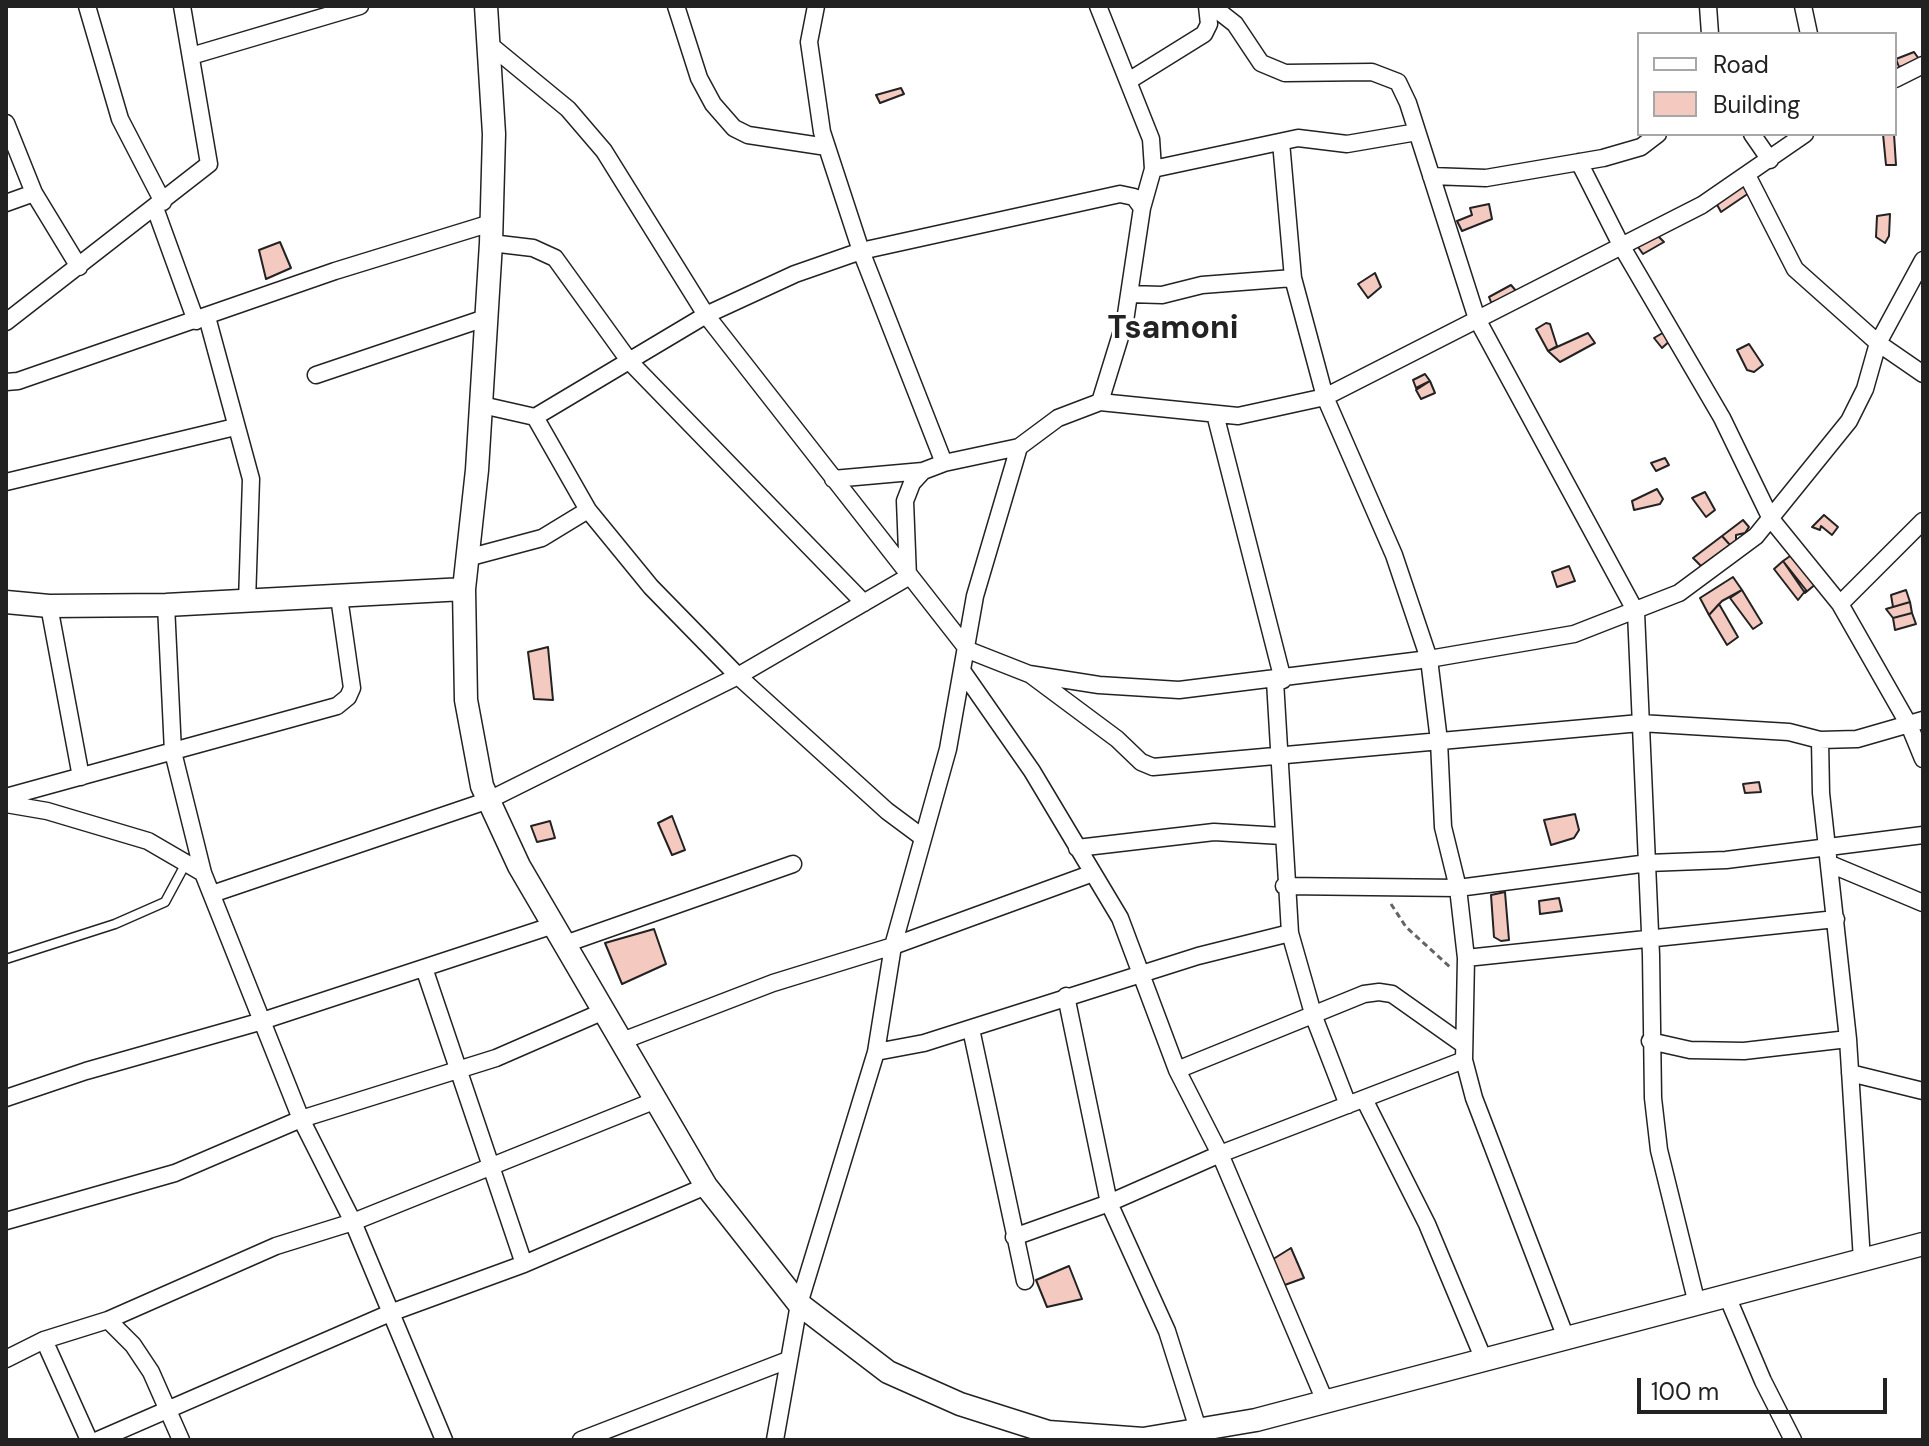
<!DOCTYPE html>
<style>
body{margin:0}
#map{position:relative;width:1929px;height:1446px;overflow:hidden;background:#fff;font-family:"DM Sans",sans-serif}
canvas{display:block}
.frame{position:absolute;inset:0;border:8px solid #222;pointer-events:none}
.legend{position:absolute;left:1637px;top:32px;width:260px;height:104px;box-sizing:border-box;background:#fff;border:2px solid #a7a7a7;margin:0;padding:10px 14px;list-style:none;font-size:24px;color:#222}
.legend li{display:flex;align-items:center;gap:16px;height:40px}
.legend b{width:40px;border:2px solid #a7a7a7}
.scale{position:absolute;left:1637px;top:1378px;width:250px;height:36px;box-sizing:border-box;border:4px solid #222;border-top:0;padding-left:10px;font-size:24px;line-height:28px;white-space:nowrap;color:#222;-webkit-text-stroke:6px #fff;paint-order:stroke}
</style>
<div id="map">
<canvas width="1929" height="1446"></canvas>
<div class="frame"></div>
<ul class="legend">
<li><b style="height:10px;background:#fff"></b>Road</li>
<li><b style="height:22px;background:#f3c9c0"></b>Building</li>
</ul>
<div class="scale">100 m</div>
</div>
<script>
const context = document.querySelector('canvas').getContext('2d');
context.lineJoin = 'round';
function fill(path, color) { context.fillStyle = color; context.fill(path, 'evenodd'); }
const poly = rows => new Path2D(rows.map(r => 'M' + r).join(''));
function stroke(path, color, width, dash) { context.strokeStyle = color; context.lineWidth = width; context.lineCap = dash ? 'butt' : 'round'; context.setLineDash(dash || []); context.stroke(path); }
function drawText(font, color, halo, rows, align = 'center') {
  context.font = font + ' "DM Sans",sans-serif'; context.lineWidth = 6; context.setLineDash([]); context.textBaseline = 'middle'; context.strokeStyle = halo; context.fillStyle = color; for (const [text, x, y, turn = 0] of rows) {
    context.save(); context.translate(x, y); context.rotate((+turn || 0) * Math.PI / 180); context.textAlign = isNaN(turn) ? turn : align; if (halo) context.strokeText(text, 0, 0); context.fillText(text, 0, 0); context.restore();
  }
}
const building = poly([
 [1914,52,1919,59,1915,63,1899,67,1896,59,1914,52],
 [901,88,904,94,880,103,876,95,901,88],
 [1883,134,1894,134,1896,165,1886,165,1883,134],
 [1745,183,1749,193,1721,212,1715,201,1745,183],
 [1489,204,1492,219,1462,231,1457,221,1472,215,1470,208,1489,204],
 [1890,214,1889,236,1885,243,1876,237,1877,216,1890,214],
 [1656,234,1664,242,1643,254,1638,247,1656,234],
 [280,242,291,268,266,279,259,250,280,242],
 [1375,273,1381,287,1368,298,1358,284,1375,273],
 [1511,285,1517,292,1493,307,1489,297,1511,285],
 [1546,323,1550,324,1557,346,1548,351,1536,329,1546,323],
 [1666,331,1673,338,1662,348,1654,338,1666,331],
 [1588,333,1595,343,1560,362,1548,351,1588,333],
 [1749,344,1763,365,1754,372,1747,370,1737,350,1749,344],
 [1425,374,1430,381,1416,388,1413,380,1425,374],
 [1430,381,1435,393,1421,399,1416,390,1430,381],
 [1665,458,1669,465,1656,471,1651,463,1665,458],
 [1657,489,1663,499,1660,504,1634,510,1632,501,1657,489],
 [1705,492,1715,510,1706,517,1692,498,1705,492],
 [1824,515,1838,527,1832,535,1821,526,1820,530,1812,527,1824,515],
 [1743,520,1749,527,1745,533,1736,535,1736,542,1730,545,1722,536,1743,520],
 [1722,536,1730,545,1701,566,1693,558,1722,536],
 [1793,554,1817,583,1805,593,1783,561,1793,554],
 [1783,561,1806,590,1798,600,1774,569,1783,561],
 [1569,566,1575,581,1557,587,1552,572,1569,566],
 [1733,577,1742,590,1722,601,1709,615,1700,598,1733,577],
 [1742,590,1762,623,1753,629,1730,598,1742,590],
 [1906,590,1910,602,1893,607,1891,595,1906,590],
 [1910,602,1912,613,1893,618,1886,609,1910,602],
 [1719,604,1738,637,1727,645,1709,615,1719,604],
 [1912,613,1916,624,1895,630,1893,618,1912,613],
 [548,647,553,700,534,699,528,652,548,647],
 [1759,782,1761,792,1745,793,1743,784,1759,782],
 [1575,814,1579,830,1574,838,1551,845,1544,820,1575,814],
 [672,816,685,850,672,855,658,823,672,816],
 [550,821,555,838,537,842,531,826,550,821],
 [1505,892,1509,940,1501,941,1494,937,1491,895,1505,892],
 [1559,898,1562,911,1540,914,1539,901,1559,898],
 [654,929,666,964,622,984,605,943,654,929],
 [1291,1248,1304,1278,1282,1286,1270,1261,1291,1248],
 [1069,1266,1082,1299,1047,1307,1036,1280,1069,1266]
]);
const path = poly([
 [1391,904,1406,927,1451,968]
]);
const service = poly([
 [6,959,115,924,165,902,186,863]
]);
const minor = poly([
 [87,6,120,119,163,202],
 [676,6,699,78,713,104,734,128,748,135,827,147],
 [816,6,809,42,822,132,861,251,944,463],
 [1098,6,1151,139,1153,169,1142,208],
 [1212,6,1235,24,1261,63,1285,73,1372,72,1398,82,1408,103,1477,319,1636,612,1651,955,1653,1098,1659,1150,1697,1304],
 [1708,6,1710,34],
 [1803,6,1809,34],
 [489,44,568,109,604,151,706,315,968,650,1029,674,1099,685,1179,690,1429,659,1574,634,1679,593,1756,536,1849,421,1865,389,1878,343,1923,260],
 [191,56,360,6],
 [1895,79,1923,65],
 [1130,80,1204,34,1209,24,1207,6],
 [6,123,34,193,79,267],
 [1752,134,1770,160],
 [1281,142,1293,278,1325,397,1394,555,1429,659,1439,741,1443,827,1458,888,1466,958,1464,1060,1474,1098,1566,1338],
 [1579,162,1622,247,1722,418,1771,519,1840,604,1909,725,1923,759],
 [1153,169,1298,138,1347,144,1417,132],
 [1431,176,1486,178,1603,158,1641,147,1658,134],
 [1748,177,1795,269,1878,343,1923,374],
 [6,203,34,193],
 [155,208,196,321],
 [491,243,533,248,555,258,630,362,864,603],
 [1129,294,1162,295,1202,285,1293,278],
 [207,317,251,479,247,602],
 [6,322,209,164,182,6],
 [316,375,488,317],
 [6,382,18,381,335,271,491,223],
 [482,405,535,417,588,510,651,587,738,676,887,811,922,837],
 [1215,414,1283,680],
 [535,417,706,315,795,274,861,251,1120,194,1134,197,1142,208,1125,321,1100,402],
 [833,479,923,471,944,463,1019,447],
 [6,482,235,427],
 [467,558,542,538,588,510],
 [1840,604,1923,521],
 [166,605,173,752,203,873],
 [49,606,81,777],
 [963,672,1032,771,1120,918,1177,1070,1220,1154,1325,1401],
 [1031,675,1117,739,1141,762,1153,767,1640,723,1789,732,1820,740,1857,739,1923,720],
 [1275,681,1290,933,1314,1017,1348,1105],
 [1820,740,1821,793,1848,1039,1862,1260],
 [6,797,337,706,348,697,352,688,339,597],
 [6,804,47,811,148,841,203,873,301,1119,496,1058,604,1011],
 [1077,848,1214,832,1282,836],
 [1830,864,1923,903],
 [1284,886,1458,888,1648,863,1726,860,1923,835],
 [212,894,489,800,738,676,908,577,905,501,912,483,923,471],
 [565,944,793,864],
 [1466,958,1836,919],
 [424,968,524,1264],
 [1066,996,1109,1203,1167,1331,1198,1429],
 [971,1029,1025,1281],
 [622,1041,773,983,893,946,1093,873],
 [1650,1041,1690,1050,1744,1051,1848,1039],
 [876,1052,924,1043,1198,956,1290,933],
 [1177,1070,1364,994,1379,992,1392,994,1464,1045],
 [1850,1073,1923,1091],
 [6,1098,86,1071,259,1022,554,925],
 [1364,1099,1427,1224,1484,1360],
 [6,1221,175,1173,301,1119,353,1222,444,1440],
 [1014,1237,1109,1203,1220,1154,1464,1060],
 [1727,1296,1763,1381,1793,1440],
 [108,1320,133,1345,151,1372,181,1440],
 [44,1340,89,1440],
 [6,1359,44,1340,108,1320,276,1246,353,1222,656,1100],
 [98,1440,390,1313,524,1264,706,1186],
 [581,1440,788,1360],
 [775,1440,799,1304,876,1052,893,946,948,749,975,596,1019,447,1058,418,1100,402,1238,416,1325,397,1702,205,1805,134]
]);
const secondary = poly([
 [486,6,494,134,491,243,477,470,464,589,466,700,482,786,519,866,706,1186,799,1304,888,1372,960,1404,1048,1432,1143,1439,1256,1420,1923,1244],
 [6,602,49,606,166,605,464,589]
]);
const districtNames = [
 ["Tsamoni",1173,330]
];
fill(building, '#f3c9c0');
stroke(building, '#222', 2);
stroke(service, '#222', 11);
stroke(minor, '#222', 19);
stroke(secondary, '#222', 25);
stroke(path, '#646464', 3, [6, 4]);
stroke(service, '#fff', 8);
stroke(minor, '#fff', 16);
stroke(secondary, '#fff', 22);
drawText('bold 32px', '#222', '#fff', districtNames);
</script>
